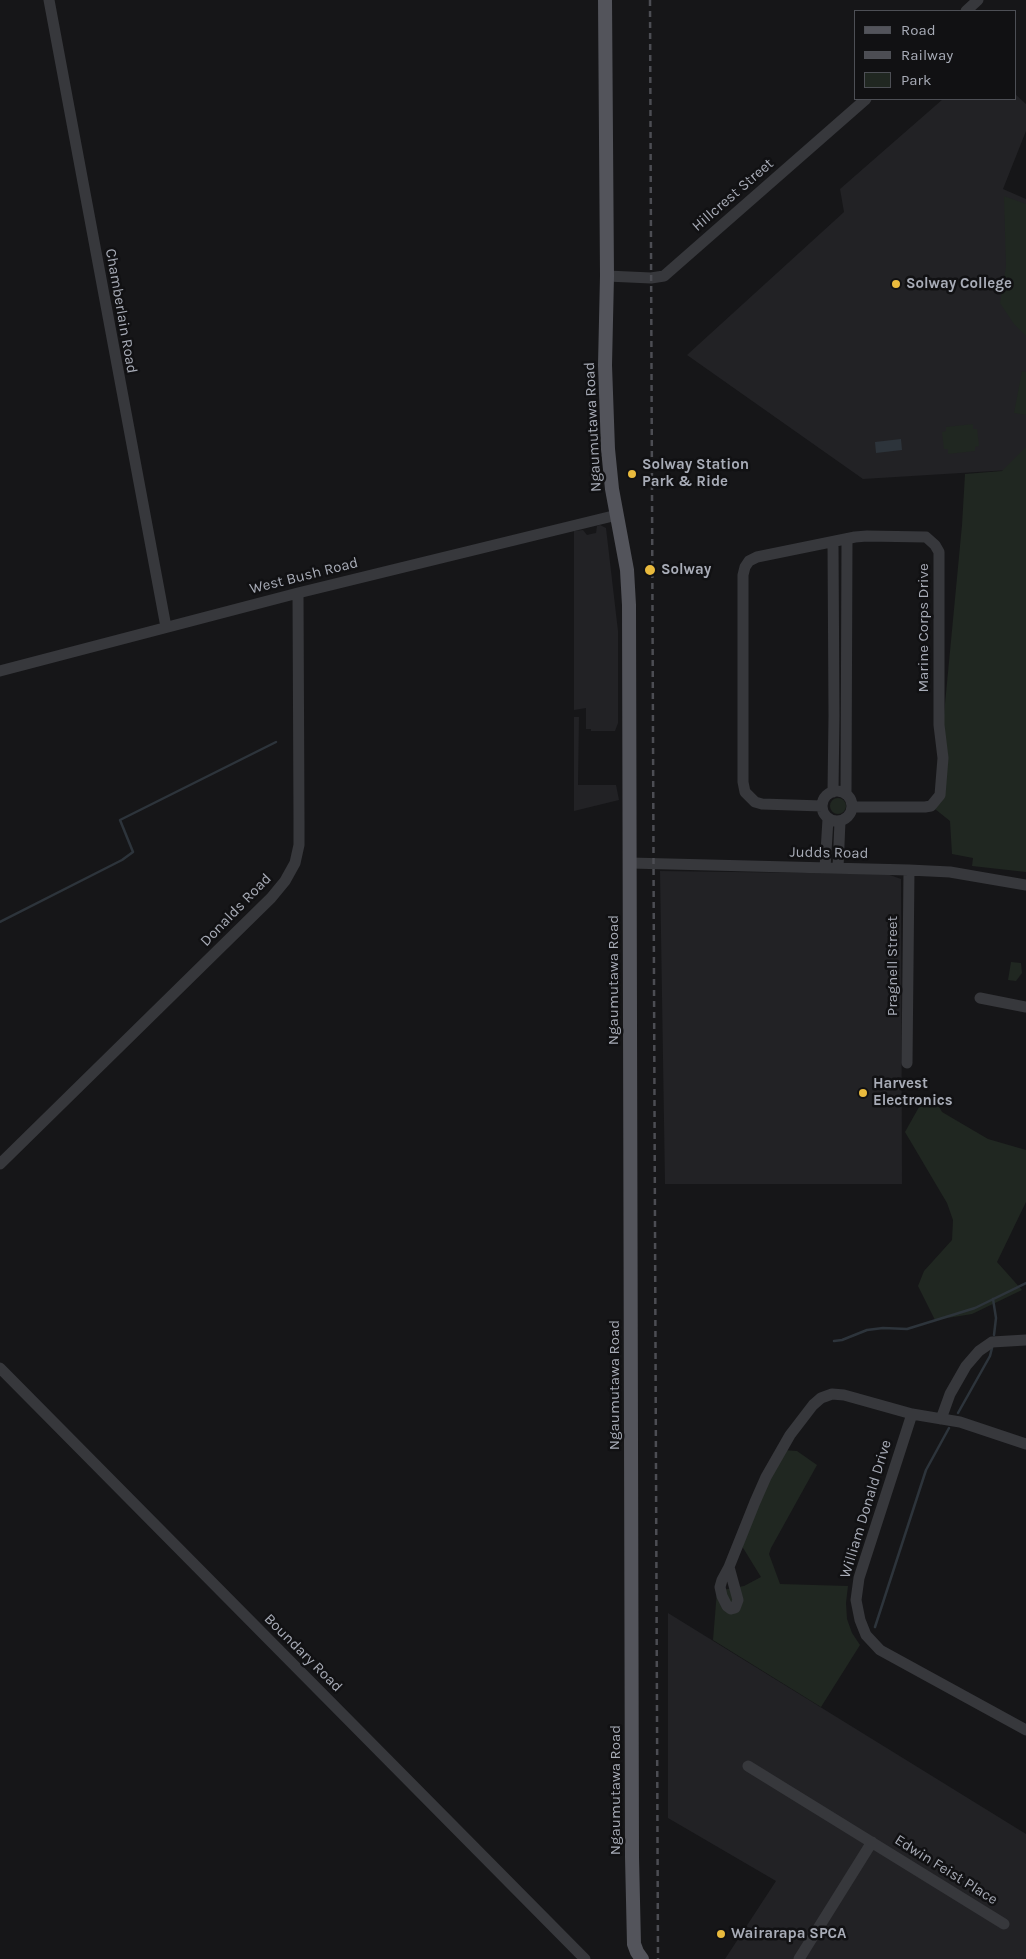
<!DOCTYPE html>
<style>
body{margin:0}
#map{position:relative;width:1026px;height:1959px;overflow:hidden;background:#161618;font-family:Karla,sans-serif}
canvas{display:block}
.legend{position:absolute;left:854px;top:10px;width:162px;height:90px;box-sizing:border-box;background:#111113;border:1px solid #4d4f55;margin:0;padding:6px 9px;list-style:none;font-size:15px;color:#a8acb7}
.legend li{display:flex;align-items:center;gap:10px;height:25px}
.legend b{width:25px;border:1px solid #4d4f55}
</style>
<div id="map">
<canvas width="1026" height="1959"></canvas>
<ul class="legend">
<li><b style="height:6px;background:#53545b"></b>Road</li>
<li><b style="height:6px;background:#4c4d53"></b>Railway</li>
<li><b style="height:14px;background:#202721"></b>Park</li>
</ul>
</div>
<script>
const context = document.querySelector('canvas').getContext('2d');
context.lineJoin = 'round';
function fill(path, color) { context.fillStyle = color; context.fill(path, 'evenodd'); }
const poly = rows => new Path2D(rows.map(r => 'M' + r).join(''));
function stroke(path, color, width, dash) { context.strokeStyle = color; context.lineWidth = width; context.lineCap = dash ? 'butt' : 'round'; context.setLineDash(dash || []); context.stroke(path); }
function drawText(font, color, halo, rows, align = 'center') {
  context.font = font + ' Karla,sans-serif'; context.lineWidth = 5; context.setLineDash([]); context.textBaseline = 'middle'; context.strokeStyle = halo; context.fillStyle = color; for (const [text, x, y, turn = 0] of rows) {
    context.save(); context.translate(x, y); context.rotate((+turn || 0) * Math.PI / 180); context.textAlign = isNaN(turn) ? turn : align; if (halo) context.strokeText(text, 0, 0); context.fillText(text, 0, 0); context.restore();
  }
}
const built = poly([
 [1015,94,1026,104,1026,131,1003,189,1026,199,1026,469,863,479,687,355,844,212,840,189,943,99,1015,99],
 [600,525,606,528,618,631,618,723,615,731,591,731,591,729,586,729,586,708,574,710,574,717,579,717,578,785,616,785,619,800,574,811,574,531,583,530,587,535,591,534,596,533,597,526],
 [660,871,887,874,901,879,902,1184,665,1184],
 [668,1613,1026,1834,1026,1959,725,1959,776,1881,668,1818]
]);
const green = poly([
 [1004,196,1026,204,1026,336,1014,324,1000,303,1006,266],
 [1022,371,1026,372,1026,415,1014,413],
 [973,424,973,429,977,429,979,446,975,447,975,451,948,454,948,449,944,449,942,432,946,431,946,427],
 [1026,447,1026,872,972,866,973,858,952,854,950,821,935,809,962,525,965,474,1002,471],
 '830 806a8 8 0 1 1 16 0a8 8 0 1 1-16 0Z',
 [1011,962,1021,963,1022,973,1016,981,1008,980],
 [937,1103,942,1112,988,1139,1026,1150,1026,1202,997,1262,1022,1290,972,1314,935,1320,918,1286,924,1271,952,1240,953,1220,947,1203,905,1132,919,1107],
 [782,1450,797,1451,817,1465,771,1548,769,1554,780,1584,848,1586,846,1603,847,1619,852,1633,860,1645,821,1707,713,1640,717,1591,744,1586,761,1577,740,1543]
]);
const water = poly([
 [901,439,902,450,876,453,875,442]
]);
const stream = poly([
 [0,922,122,860,133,852,120,820,276,742],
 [993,1299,996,1318,994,1335],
 [834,1341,842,1340,867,1330,883,1328,907,1329,975,1308,1026,1283],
 [958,1413,990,1356,992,1348],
 [875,1627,926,1470,949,1428]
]);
const minor = poly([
 [49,0,166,627],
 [966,11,978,0],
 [607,276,651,278,664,276,866,99],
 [833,542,834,716,833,792],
 [0,671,298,593,617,515],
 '822 806a15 15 0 1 1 30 0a15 15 0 1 1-30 0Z',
 [846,794,847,539],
 [822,806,762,804,755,802,745,792,743,782,743,575,745,567,749,561,757,557,855,537,867,536,926,537,935,545,939,552,939,725,943,758,940,795,931,806,925,807,852,807],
 [630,863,909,870,950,872,1026,885],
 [825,868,828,819],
 [838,868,840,821],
 [980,998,1026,1007],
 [907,1063,909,870],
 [0,1164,271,898,285,881,295,863,299,845,299,821,298,593],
 [0,1368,585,1959],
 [912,1414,859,1578,856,1600,860,1620,866,1635,880,1650,1026,1730],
 [941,1419,950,1394,966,1366,979,1351,992,1342,1026,1340],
 [729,1567,722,1580,720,1587,722,1596,727,1606,731,1609,735,1608,738,1600,729,1567,755,1502,766,1477,790,1435,813,1405,821,1398,832,1394,844,1395,912,1414,960,1422,1026,1444],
 [748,1766,1004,1924],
 [799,1959,872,1842]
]);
const major = poly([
 [605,0,607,276,605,365,608,449,612,489,627,570,629,605,632,1857,634,1944,637,1952,642,1959]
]);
const rail = poly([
 [650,0,658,1959]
]);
const markers = [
 [896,284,5,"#e9ba3d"],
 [632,474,5,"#e9ba3d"],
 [650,570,6,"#e9ba3d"],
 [863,1093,5,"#e9ba3d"],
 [721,1934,5,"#e9ba3d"]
];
const streetNames = [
 ["Hillcrest Street",733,195,-41],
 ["Chamberlain Road",121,311,80],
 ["Ngaumutawa Road",593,427,-93],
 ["West Bush Road",304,576,-14],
 ["Marine Corps Drive",924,628,-90],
 ["Judds Road",829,853,1],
 ["Donalds Road",236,910,-46],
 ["Pragnell Street",893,966,-90],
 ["Ngaumutawa Road",614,980,-90],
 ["Ngaumutawa Road",615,1385,-90],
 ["William Donald Drive",866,1509,-73],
 ["Boundary Road",303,1653,45],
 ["Ngaumutawa Road",616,1790,-90],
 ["Edwin Feist Place",946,1870,32]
];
const poiNames = [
 ["Solway College",906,284],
 ["Solway Station",642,465],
 ["Park & Ride",642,482],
 ["Solway",661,570],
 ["Harvest",873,1084],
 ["Electronics",873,1101],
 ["Wairarapa SPCA",731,1934]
];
fill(built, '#222225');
fill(green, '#202721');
fill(water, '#2d343b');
stroke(stream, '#2d343b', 2.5);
stroke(minor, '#37383c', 11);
stroke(major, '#53545b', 14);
stroke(rail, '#4c4d53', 2.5, [6, 5]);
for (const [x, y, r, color] of markers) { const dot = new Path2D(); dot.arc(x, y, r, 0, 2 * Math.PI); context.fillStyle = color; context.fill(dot); stroke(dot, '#111113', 2); }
drawText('15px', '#a8acb7', '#111113', streetNames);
drawText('bold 15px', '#a8acb7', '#111113', poiNames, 'left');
</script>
